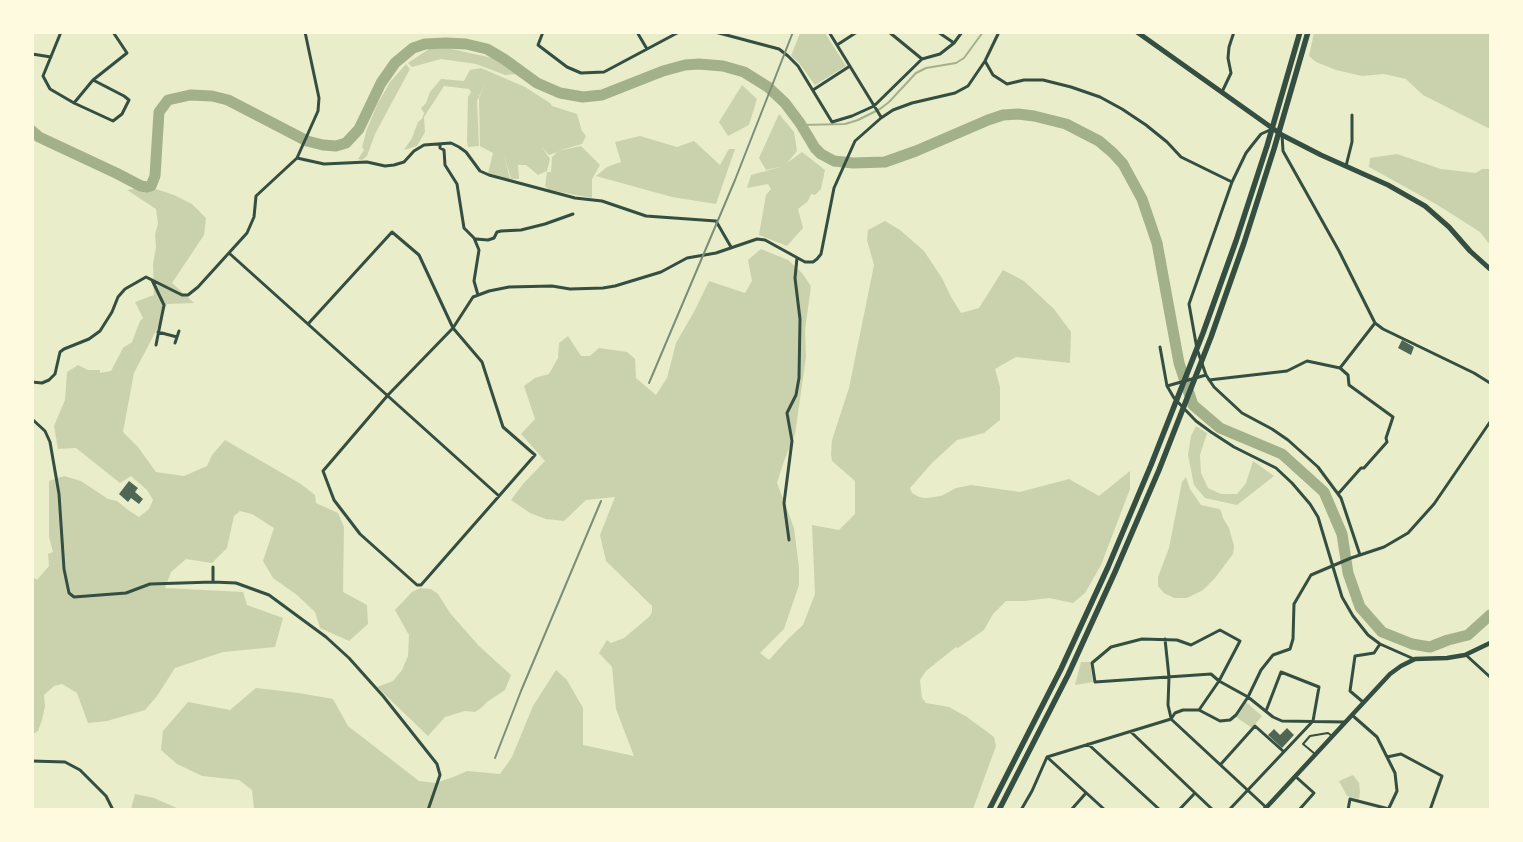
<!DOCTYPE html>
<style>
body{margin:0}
#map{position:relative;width:1523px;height:842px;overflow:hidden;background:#e9edc9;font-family:"Golos Text",sans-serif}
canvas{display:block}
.frame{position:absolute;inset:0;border:34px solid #fefae0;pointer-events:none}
</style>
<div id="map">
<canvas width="1523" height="842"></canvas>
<div class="frame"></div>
</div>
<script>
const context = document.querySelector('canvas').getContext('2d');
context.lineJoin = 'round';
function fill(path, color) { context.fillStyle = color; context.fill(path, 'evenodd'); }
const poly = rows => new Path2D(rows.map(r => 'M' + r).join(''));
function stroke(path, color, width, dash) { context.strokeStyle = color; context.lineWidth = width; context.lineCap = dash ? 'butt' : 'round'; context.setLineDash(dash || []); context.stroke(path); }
const green = poly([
 [800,33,825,33,846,66,815,85,799,63,791,56],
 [1314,33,1490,33,1490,129,1423,95,1406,79,1384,74,1362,76,1336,70,1316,62,1309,56],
 [447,48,497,59,508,66,518,74,505,75,476,64,441,59,412,67,408,63,429,49],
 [406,64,410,69,375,134,367,156,362,160,358,159,364,150,362,147,367,129,377,105,390,82],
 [481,68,525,87,550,103,552,106,577,114,582,131,586,136,582,144,557,151,581,146,600,165,592,179,592,198,549,190,545,186,547,172,551,172,552,157,557,152,549,155,542,147,550,159,547,171,538,175,526,165,518,165,519,179,511,179,504,155,510,179,488,173,493,153,480,146,479,98,485,84,477,101,479,146,468,147,467,141,468,97,471,92,469,89,444,86,424,117,425,132,417,146,404,150,412,138,418,122,422,119,424,113,421,108,426,103,430,92,441,79,464,81,470,70],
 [742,85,757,99,749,125,728,136,719,122],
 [779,114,794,132,797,151,787,163,802,152,825,170,821,189,815,195,811,194,808,201,798,209,803,228,787,246,759,235,766,195,771,189,768,184,747,188,751,175,784,166,766,170,759,158],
 [640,136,677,147,694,141,720,165,729,149,735,149,716,204,672,197,596,176,607,167,621,162,615,142],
 [1397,154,1441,169,1476,173,1482,169,1490,169,1490,245,1480,232,1436,204,1369,167,1370,158],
 [138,188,156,189,174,195,192,204,206,218,204,235,172,283,194,303,167,304,158,327,134,373,123,432,138,447,156,472,184,476,207,466,212,455,225,440,301,484,315,495,316,503,338,513,344,527,343,592,367,605,368,624,349,641,320,628,315,612,297,595,273,578,263,561,274,528,252,514,240,511,234,516,227,548,212,563,186,559,171,572,165,588,243,592,247,605,283,618,275,647,223,652,175,668,157,696,145,710,107,721,88,723,77,693,62,684,54,686,44,695,45,706,42,720,38,731,33,734,33,577,37,580,49,566,48,554,53,552,49,537,49,481,64,476,81,481,108,499,117,501,128,510,139,517,149,509,153,500,147,490,131,476,120,483,76,448,58,449,54,426,65,400,67,372,78,365,88,370,100,370,100,373,111,371,123,348,132,342,140,321,143,318,135,302,154,295,153,264,156,247,155,234,158,224,156,209,127,190],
 [885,221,900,230,924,251,942,278,951,297,961,313,979,308,1003,270,1024,281,1054,309,1071,332,1070,363,1016,357,995,369,1000,387,1000,420,984,433,957,440,932,463,910,488,912,493,919,497,926,498,941,496,956,488,971,485,1020,492,1069,479,1099,496,1130,471,1130,489,1101,565,1085,593,1073,603,1049,598,1025,601,1006,601,993,614,984,630,958,648,956,647,926,671,920,680,922,698,926,703,949,707,967,717,994,737,996,746,973,809,254,809,252,790,239,780,202,776,177,764,161,750,163,731,188,702,230,710,256,688,299,693,333,699,348,726,419,781,436,783,456,776,467,771,500,774,512,757,533,706,556,670,567,680,583,708,583,745,634,756,616,709,612,667,599,653,607,640,611,643,624,638,649,617,652,612,652,606,606,561,600,535,615,497,586,500,564,521,546,519,530,513,511,500,523,484,545,461,521,434,535,419,524,386,535,378,549,374,558,358,559,343,568,336,581,356,590,356,599,348,627,352,635,359,636,378,656,395,667,378,676,343,695,310,709,281,745,293,752,281,748,260,761,249,788,260,802,273,811,286,805,330,806,357,795,434,784,461,777,483,794,528,799,568,799,585,784,629,760,653,769,660,789,638,803,625,815,594,812,525,839,530,855,514,855,481,832,461,831,454,832,440,849,388,874,265,867,240,868,230],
 [1196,426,1207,433,1200,455,1201,473,1208,488,1221,494,1237,494,1246,483,1253,461,1274,476,1237,505,1205,498,1194,485,1188,455,1191,436],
 [1186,477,1190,489,1201,505,1219,509,1221,511,1223,518,1229,528,1234,546,1233,554,1215,578,1203,590,1187,598,1174,598,1164,593,1158,586,1158,577,1169,548,1182,482],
 [420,588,431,589,438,594,450,613,479,646,511,675,505,690,487,702,481,708,475,712,465,711,445,717,428,736,377,687,393,681,402,670,408,656,409,635,395,610,412,592],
 [1081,662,1090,662,1093,682,1075,685],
 [1246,702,1262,716,1252,728,1236,717],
 [1353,775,1359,783,1360,792,1359,799,1347,796,1339,781],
 [135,794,154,798,179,809,131,809]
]);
const stream = poly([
 [802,125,845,124,858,120,880,109,889,102,916,73,926,68,956,63,964,58,983,32]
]);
const river = poly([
 [32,131,39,137,116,173,141,186,147,187,151,186,155,176,159,112,168,100,190,95,212,96,228,100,307,141,323,145,336,146,346,143,359,129,381,83,395,63,413,48,425,44,446,43,466,44,487,49,504,59,537,83,560,93,583,97,602,95,663,71,685,65,699,64,723,66,744,72,768,87,785,103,800,123,815,148,821,154,834,161,853,163,885,162,916,151,988,120,1003,115,1018,114,1034,116,1066,124,1099,141,1113,153,1123,164,1142,199,1157,243,1179,363,1193,405,1220,428,1282,454,1324,492,1342,534,1348,573,1360,607,1382,632,1412,644,1430,647,1448,640,1468,635,1490,615]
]);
const building = poly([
 [1402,340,1414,347,1411,355,1398,348],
 [129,481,138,488,135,492,143,499,139,504,131,498,128,502,119,494],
 [1287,728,1294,735,1282,748,1268,735,1274,729,1280,735]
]);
const service = poly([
 [1315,754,1303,744,1310,736,1328,733,1332,736]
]);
const minor = poly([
 [61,32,43,76,50,89,74,103,113,121,122,114,129,100,124,96,93,80],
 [543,32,538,45,567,67,581,73,604,72,679,32],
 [637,32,647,49],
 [715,32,779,49,788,56,798,66,832,122,852,116,874,106,922,59,940,54,954,43,962,32],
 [829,32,881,117],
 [889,32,922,59],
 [938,32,954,43],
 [837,45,857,32],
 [32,54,51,57],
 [985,61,993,75,1007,84,1024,80,1043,80,1071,87,1100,97,1122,109,1146,125,1167,142,1181,157,1232,182],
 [813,90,850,66],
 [1222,92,1231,73,1228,58,1229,47,1234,32],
 [74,103,93,80,127,53,113,32],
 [1272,129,1261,134,1253,144,1246,153,1232,182,1189,304,1197,349,1206,375,1214,387,1242,413,1272,429,1288,440,1318,467,1341,498,1360,555],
 [1282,135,1283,151,1339,251,1375,323,1383,329,1474,373,1490,383],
 [440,144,440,148,444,150,445,165,457,184,464,228,474,238,479,250,474,281,478,295],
 [297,158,324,164,367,162,385,166,394,165,404,162,414,151,424,145,451,143,459,147,466,152,480,171,489,175,575,198,602,201,646,216,716,221,731,247],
 [1346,166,1352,142,1352,115],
 [476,239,488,240,494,238,497,232,501,231,521,230,545,224,573,214],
 [229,253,499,496],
 [152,280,164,305,156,345],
 [308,324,392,232,419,255,453,328,482,362,503,427,535,455,421,585,417,585,360,534,334,500,323,471,388,395,453,328,473,297,489,291,509,287,552,286,570,289,603,288,615,286,661,272,687,258,716,253,757,239,765,240,805,262,813,262,817,259,821,254,834,188,855,141,881,118,893,110,912,103,955,93,968,86,985,61,999,32],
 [158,332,177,337],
 [175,343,179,331],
 [1160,347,1167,386,1174,398,1196,421,1211,432,1234,447,1276,468,1292,483,1310,504,1318,517,1342,597,1353,616,1368,635,1380,644,1414,659],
 [1209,380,1287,371,1307,361,1340,368,1375,323],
 [32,382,42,383,49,380,55,374,60,352,64,349,89,339,100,331,112,312,118,297,125,289,146,277,182,295,188,295,198,287,247,233,254,217,256,196,297,158,318,111,319,98,305,32],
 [1167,386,1206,375],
 [32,419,45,431,50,442,59,494,64,569,69,593,74,597,126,593,150,584,213,582,236,583,269,595,326,637,349,658,383,696,437,764,440,775,428,810],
 [1338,494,1361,468,1364,468,1387,442,1386,438,1393,417,1349,385,1348,375,1340,368],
 [789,540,784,503,792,441,787,413,796,395,799,378,800,319,795,278,797,258],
 [213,582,213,567],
 [1165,639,1169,677,1168,705,1171,718],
 [1466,655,1490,677],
 [1363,702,1350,691,1355,656,1374,653,1380,644],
 [1199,710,1220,721,1230,720,1236,715,1248,697,1261,670,1273,655,1290,649,1293,639,1294,604,1311,575,1351,558,1384,547,1408,533,1434,504,1490,422],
 [1352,715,1377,737,1395,773,1397,791,1388,810],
 [1171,719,1175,713,1183,710,1199,710,1219,681,1240,641,1220,630,1191,645,1177,640,1142,639,1111,647,1092,663,1095,682,1211,674,1219,681,1248,697,1273,717,1282,721,1345,722],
 [1131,732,1195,793,1179,810],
 [1088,744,1160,810],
 [1387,757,1401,754,1442,776,1430,810],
 [32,761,65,762,80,770,106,796,113,810],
 [1221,764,1255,726,1283,751],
 [1295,776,1314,793,1299,810],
 [1195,793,1213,810],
 [1021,810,1032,791,1047,757],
 [1071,810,1086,793],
 [1105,810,1047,757,1171,719,1269,810],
 [1229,810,1313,721,1319,687,1281,672,1266,711],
 [1348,810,1350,799,1389,809]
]);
const tertiary = poly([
 [1264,810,1390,674,1401,666,1415,659,1447,658,1465,655,1490,643]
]);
const secondary = poly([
 [1137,32,1282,135,1321,155,1388,185,1425,206,1449,227,1470,251,1490,269]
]);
const trunk = poly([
 [989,810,1061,669,1108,567,1151,465,1203,333,1236,241,1267,146,1300,32],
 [999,810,1068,675,1115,572,1159,470,1211,337,1244,243,1274,149,1308,32]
]);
const rail = poly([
 [649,383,735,180,793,32],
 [495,758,521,691,601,501]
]);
fill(green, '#cad2ad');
stroke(stream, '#a3b18a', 2);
stroke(river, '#a3b18a', 11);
fill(building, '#4f6655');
stroke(service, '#344e41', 2);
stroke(minor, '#344e41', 3);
stroke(tertiary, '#344e41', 4.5);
stroke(secondary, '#344e41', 5);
stroke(trunk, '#344e41', 5.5);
stroke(rail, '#7c8e77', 2);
</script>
